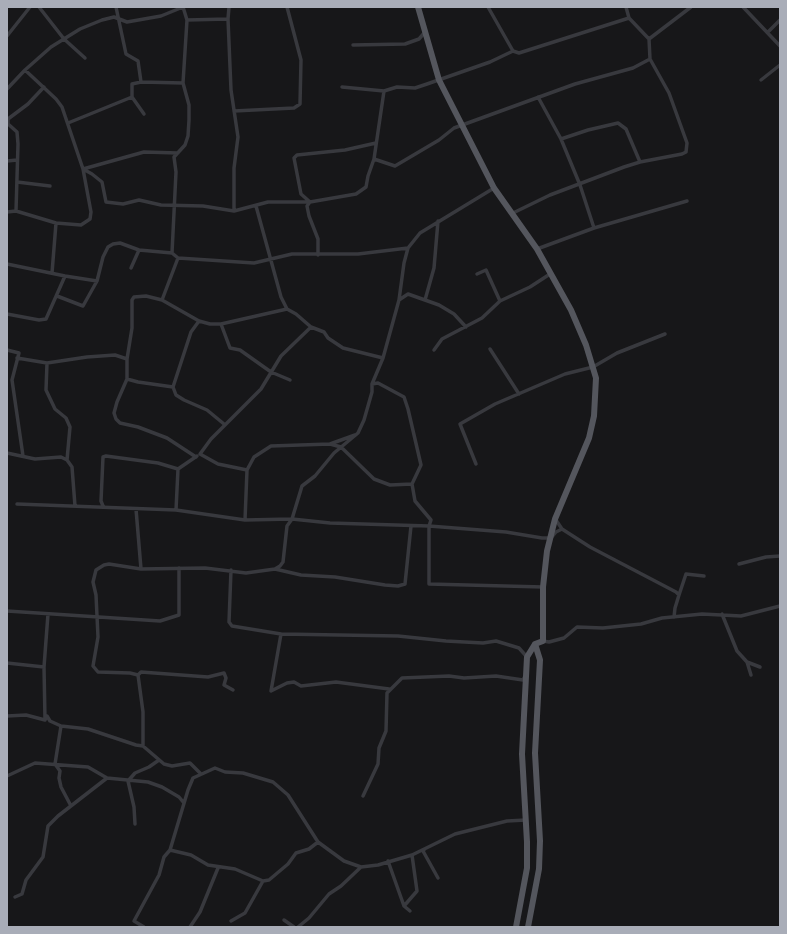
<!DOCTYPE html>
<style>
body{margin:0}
#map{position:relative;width:787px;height:934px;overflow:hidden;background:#171719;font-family:Cabin,sans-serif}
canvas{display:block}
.frame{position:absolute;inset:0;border:8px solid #a9adb8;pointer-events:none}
</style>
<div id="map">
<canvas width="787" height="934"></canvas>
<div class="frame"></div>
</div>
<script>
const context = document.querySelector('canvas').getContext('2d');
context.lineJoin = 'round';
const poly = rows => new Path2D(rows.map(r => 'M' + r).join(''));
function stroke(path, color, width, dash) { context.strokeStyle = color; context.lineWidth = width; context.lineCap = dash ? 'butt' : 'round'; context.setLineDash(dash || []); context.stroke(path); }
const street = poly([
 [39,7,64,39,85,58],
 [116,7,126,54,138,61,141,82],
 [183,7,187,20,183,83,189,105,189,120,188,136,185,145,174,157,176,172,172,253,178,258,254,263,292,254,358,254,408,248],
 [229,7,228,19,231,90,238,137,234,168,234,211],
 [488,7,513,51,519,53,629,18,649,39,691,7],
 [626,7,629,18],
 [743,7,780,46],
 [187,20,228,19],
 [768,32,780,20],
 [7,36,30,7],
 [649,39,650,59],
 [353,45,405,44,419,39,425,32],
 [25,70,51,47,80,29,102,20,114,17,127,22,161,16,183,7],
 [761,80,780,65],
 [342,87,384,91],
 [7,89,25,70,56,99,62,107,83,169,91,212,90,219,81,225,56,223,16,211,7,212],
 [234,111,294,108,300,104,301,60,287,7],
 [144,114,132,97,132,84,141,82,183,83],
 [7,123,17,132,18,144,16,211],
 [68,123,132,97],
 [8,124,8,119,28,104,44,87],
 [561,139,588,130,618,123,626,129,640,162],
 [374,159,395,166,439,140,454,128,575,84,633,68,650,59,669,93,687,143,686,152,682,154,640,162,624,167,550,195,513,213],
 [7,161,17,160],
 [83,169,92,174,102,182,106,202,123,204,139,200,161,205,203,206,234,211,268,202,310,202,356,194,366,187,368,176,374,159,384,91,397,87,415,88,427,84,490,62,513,51],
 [83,169,144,152,178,153],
 [17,182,50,186],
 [256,206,281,297,287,309,296,314,311,327],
 [594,228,687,201],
 [537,249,594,228,580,185,561,139,538,97],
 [318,255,318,239,309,216,307,206,310,202,301,194,294,158,297,155,345,150,376,143],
 [7,264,65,276,97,281],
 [131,268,139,250],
 [52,273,56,223],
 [477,274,486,270,500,301],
 [57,296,83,306,97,281,103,257,108,247,113,244,120,243,139,250,172,253],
 [162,300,178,258],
 [399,300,408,294,439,305,454,314,466,327],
 [425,300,434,268,438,221],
 [7,314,39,320,46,319,65,276],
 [199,321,191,332,173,387,176,395,184,400,207,410,224,424],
 [221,324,230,348,240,350,271,372,290,380],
 [490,349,519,394],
 [7,350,19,353,12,380,23,456],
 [434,350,442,339,482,318,500,301,530,287,550,274],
 [17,358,47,363,87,357,115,355,127,359],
 [47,363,46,390,55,409,66,418,70,427,67,460],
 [127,379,138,382,173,387],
 [372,384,378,383,404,397,408,409,421,465,412,484,415,501,431,520,429,526,429,584,543,587],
 [330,444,341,447,374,479,390,485,412,484],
 [7,453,35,459,61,457,67,460,72,467,75,506],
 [196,457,167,438,138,427,120,423,116,419,114,413,117,402,127,379,127,359,132,328,132,300,134,297,146,296,162,300,199,321,210,324,221,324,287,309],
 [476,464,460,424,495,404,565,374,593,367,617,353,665,334],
 [247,470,254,457,271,446,330,444,355,435],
 [17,504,176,510,245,520,292,519,330,523,429,526,506,532,542,538,551,538,556,532,562,529],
 [103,506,101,501,103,457,106,456,158,463,178,469],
 [136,509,141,569],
 [176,510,178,469,197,456],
 [245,520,247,470,218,464,200,454,211,439,261,389,281,356,311,327,324,332,328,338,343,348,383,358,399,300,404,263,408,248,420,233,494,188],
 [556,520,562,529,590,547,676,592,679,595,675,608,674,617],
 [739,564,766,557,780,556],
 [275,569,301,575,335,577,385,585,398,586,405,584,411,526],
 [231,570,229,622,232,626,281,634,398,636,446,641,483,643,496,641,519,648,527,657],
 [679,595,686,574,704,576],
 [7,611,160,621,179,615,179,568],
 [48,614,44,667,45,720,47,716,50,721,61,726,88,729,136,745,143,746,164,764,172,766,190,763,201,774],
 [722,614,737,651,747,662,751,675],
 [281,634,271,691,287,683,294,682,301,686,336,682,389,689],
 [543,641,549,642,564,638,577,627,603,628,641,624,662,618,702,614,741,616,780,606],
 [747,662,760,667],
 [7,663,44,667],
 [138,675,130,673,98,672,93,666,98,637,96,595,93,582,96,570,104,565,109,564,141,569,205,568,246,573,275,569,280,566,283,562,287,526,292,519,302,486,315,476,334,453,358,433,364,420,372,392,372,384,383,358],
 [7,716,26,715,45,720],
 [61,726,55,764,60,771,59,778,61,787,71,806],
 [143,746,143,712,138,675,141,672,208,677,224,673,226,678,224,685,233,690],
 [7,776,35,763,88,767,107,778,148,782,162,787,179,797,184,803],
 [363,796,378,764,379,748,386,731,387,693,402,678,449,676,464,678,496,676,523,680,525,676],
 [135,824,134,807,128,781,135,773,149,767,159,760],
 [170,850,191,855,208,865,235,869,263,881,269,880,288,864,296,853,309,849,318,842],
 [424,850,423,851,438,878],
 [388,861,404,906,410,911],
 [15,897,22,894,26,880,43,857,48,826,58,816,107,778],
 [404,906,417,891,412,855],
 [284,920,294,927],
 [231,921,245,913,263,881],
 [144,927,134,921,159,875,164,857,170,850,188,790,193,778,215,768,225,772,243,773,273,782,288,795,318,842,344,861,361,867,378,865,412,855,455,834,507,821,526,820],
 [190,927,200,912,218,868],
 [298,927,309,918,329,894,341,886,361,867]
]);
const primary = poly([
 [418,7,439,80,494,188,537,249,571,310,586,345,596,378,594,416,589,438,555,519,547,551,543,587,543,641,535,644,527,657,522,754,527,842,527,868,516,927],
 [528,927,539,869,540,841,535,753,540,660,535,644]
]);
stroke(street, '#38393e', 3.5);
stroke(primary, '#54565d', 6);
</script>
